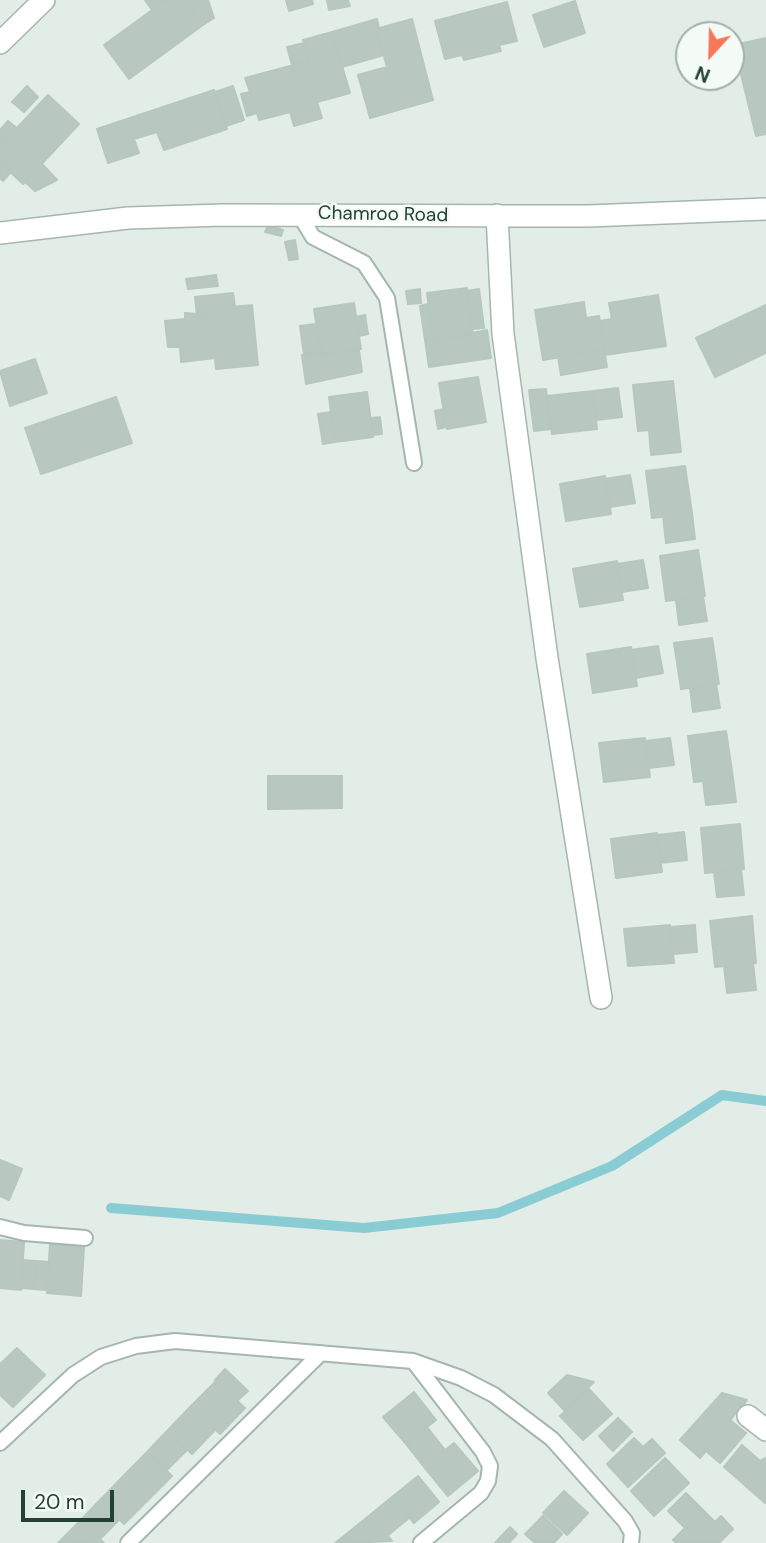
<!DOCTYPE html>
<style>
body{margin:0}
#map{position:relative;width:766px;height:1543px;overflow:hidden;background:#e3ede8;font-family:"DM Sans",sans-serif}
canvas{display:block}
.north{position:absolute;left:675px;top:21px;width:70px;height:70px;box-sizing:border-box;background:#f4faf6;border:2px solid #a0b0a9;border-radius:50%;rotate:202deg;font-size:19px;font-weight:700;line-height:28px;text-align:center;color:#224036}
.north::after{content:'';display:block;margin:auto;width:24px;height:32px;background:#f77757;clip-path:polygon(50% 0,100% 100%,50% 72%,0 100%)}
.scale{position:absolute;left:21px;top:1490px;width:93px;height:32px;box-sizing:border-box;border:4px solid #224036;border-top:0;padding-left:9px;font-size:21px;line-height:24px;white-space:nowrap;color:#224036;-webkit-text-stroke:5px #f4faf6;paint-order:stroke}
</style>
<div id="map">
<canvas width="766" height="1543"></canvas>
<div class="north">N</div>
<div class="scale">20 m</div>
</div>
<script>
const context = document.querySelector('canvas').getContext('2d');
context.lineJoin = 'round';
const poly = rows => new Path2D(rows.map(r => 'M' + r).join(''));
function stroke(path, color, width, dash) { context.strokeStyle = color; context.lineWidth = width; context.lineCap = dash ? 'butt' : 'round'; context.setLineDash(dash || []); context.stroke(path); }
function fill(path, color) { context.fillStyle = color; context.fill(path, 'evenodd'); }
function drawText(font, color, halo, rows, align = 'center') {
  context.font = font + ' "DM Sans",sans-serif'; context.lineWidth = 5; context.setLineDash([]); context.textBaseline = 'middle'; context.strokeStyle = halo; context.fillStyle = color; for (const [text, x, y, turn = 0] of rows) {
    context.save(); context.translate(x, y); context.rotate((+turn || 0) * Math.PI / 180); context.textAlign = isNaN(turn) ? turn : align; if (halo) context.strokeText(text, 0, 0); context.fillText(text, 0, 0); context.restore();
  }
}
const stream = poly([
 [111,1208,364,1228,498,1213,612,1166,722,1095,766,1101]
]);
const building = poly([
 [145,0,166,0,152,10,145,0],
 [166,0,186,0,203,25,129,79,104,45,166,0],
 [186,0,208,0,214,18,203,25,186,0],
 [286,0,312,0,313,4,289,11,286,0],
 [327,0,348,0,350,6,329,10,327,0],
 [575,1,585,33,544,47,533,15,575,1],
 [507,2,517,41,499,45,501,51,464,60,462,55,445,59,435,21,507,2],
 [377,19,379,28,376,29,384,55,342,67,332,32,377,19],
 [412,19,433,100,370,118,358,75,387,67,376,29,412,19],
 [332,32,350,93,317,102,322,118,294,126,290,112,259,120,257,113,247,116,241,94,250,92,245,78,309,61,303,40,332,32],
 [766,38,766,134,756,136,734,45,766,38],
 [304,43,309,61,292,65,287,47,304,43],
 [27,86,38,97,24,112,12,102,27,86],
 [233,86,244,120,226,126,215,92,233,86],
 [214,90,227,129,164,150,157,132,134,139,139,153,108,163,97,129,214,90],
 [48,95,79,124,23,184,0,162,0,146,48,95],
 [8,121,17,128,0,146,0,130,8,121],
 [0,162,11,172,3,181,0,178,0,162],
 [42,164,57,180,35,191,25,182,42,164],
 [268,225,283,230,281,236,265,232,268,225],
 [295,240,298,259,289,260,285,242,295,240],
 [216,275,218,286,188,289,186,279,216,275],
 [467,288,473,335,433,341,427,293,467,288],
 [420,289,421,303,408,304,406,291,420,289],
 [479,289,484,328,472,329,467,291,479,289],
 [233,293,235,307,211,309,211,315,197,316,195,297,233,293],
 [658,295,666,346,605,355,600,321,612,319,609,303,658,295],
 [584,302,586,318,599,316,604,350,543,360,535,310,584,302],
 [354,303,361,349,321,355,314,309,354,303],
 [428,304,433,341,487,330,491,358,429,367,420,306,428,304],
 [252,305,258,365,216,369,215,358,181,362,180,347,168,347,165,321,185,319,185,313,211,315,211,309,252,305],
 [766,305,766,353,715,377,696,338,766,305],
 [365,315,368,334,359,336,356,317,365,315],
 [316,324,321,352,304,354,300,326,316,324],
 [359,350,362,372,306,384,302,355,359,350],
 [604,350,607,367,561,375,558,357,604,350],
 [35,359,47,393,10,406,0,371,35,359],
 [478,377,486,422,447,429,439,383,478,377],
 [673,381,681,452,651,455,649,430,638,431,633,385,673,381],
 [618,388,622,417,596,420,593,391,618,388],
 [546,389,551,429,534,431,529,390,546,389],
 [593,391,597,429,552,434,547,396,593,391],
 [367,392,373,437,335,442,329,397,367,392],
 [116,397,132,443,41,474,25,428,116,397],
 [443,409,446,427,438,429,435,411,443,409],
 [331,412,335,442,323,444,318,414,331,412],
 [380,417,382,434,373,435,371,418,380,417],
 [685,466,692,513,652,518,646,471,685,466],
 [630,475,635,503,610,507,605,479,630,475],
 [605,476,611,514,566,521,560,484,605,476],
 [692,513,695,539,666,543,663,516,692,513],
 [698,550,705,596,666,601,660,556,698,550],
 [643,560,648,588,622,592,617,564,643,560],
 [617,561,623,600,580,607,573,569,617,561],
 [703,596,707,621,679,625,676,600,703,596],
 [712,638,719,684,681,689,674,643,712,638],
 [658,646,663,673,636,678,631,650,658,646],
 [631,647,637,686,593,693,587,654,631,647],
 [716,684,720,708,693,712,690,688,716,684],
 [726,731,733,778,694,782,688,736,726,731],
 [645,738,650,777,604,782,599,743,645,738],
 [670,738,674,765,649,768,645,741,670,738],
 [268,776,342,776,342,808,268,809,268,776],
 [733,778,736,802,706,805,703,781,733,778],
 [740,824,744,869,705,873,701,828,740,824],
 [684,832,687,860,660,863,657,835,684,832],
 [657,833,662,872,616,878,611,839,657,833],
 [741,869,744,895,717,897,714,872,741,869],
 [752,916,756,963,715,967,710,921,752,916],
 [670,925,674,963,628,966,624,929,670,925],
 [695,925,697,952,673,954,670,927,695,925],
 [753,963,756,990,727,993,724,966,753,963],
 [0,1160,22,1169,9,1200,0,1196,0,1160],
 [0,1240,24,1242,21,1290,0,1288,0,1240],
 [50,1244,84,1247,81,1296,47,1293,50,1244],
 [23,1260,36,1261,34,1289,21,1288,23,1260],
 [36,1261,49,1262,47,1290,34,1289,36,1261],
 [17,1348,45,1375,13,1407,0,1395,0,1364,17,1348],
 [225,1369,248,1391,237,1401,215,1380,225,1369],
 [567,1375,594,1382,564,1410,548,1393,567,1375],
 [216,1381,245,1408,220,1434,191,1406,216,1381],
 [589,1389,612,1414,583,1440,560,1416,589,1389],
 [414,1392,436,1420,406,1444,383,1417,414,1392],
 [722,1393,747,1400,730,1420,746,1433,720,1463,706,1451,700,1458,680,1440,722,1393],
 [191,1406,215,1430,192,1454,167,1431,191,1406],
 [618,1418,632,1432,613,1451,599,1436,618,1418],
 [427,1427,445,1450,424,1467,406,1444,427,1427],
 [167,1431,187,1450,167,1470,147,1452,167,1431],
 [634,1438,643,1447,652,1439,665,1453,628,1487,607,1464,634,1438],
 [454,1443,478,1471,448,1496,424,1467,454,1443],
 [742,1445,760,1461,766,1458,765,1503,724,1467,742,1445],
 [147,1452,172,1476,124,1524,100,1500,147,1452],
 [665,1458,689,1483,654,1516,631,1491,665,1458],
 [418,1476,439,1502,414,1523,392,1497,418,1476],
 [564,1491,588,1513,567,1535,543,1513,564,1491],
 [686,1493,715,1522,721,1516,733,1529,719,1543,676,1543,673,1540,685,1528,668,1511,686,1493],
 [392,1497,409,1518,387,1536,370,1515,392,1497],
 [100,1500,120,1519,100,1539,80,1521,100,1500],
 [370,1515,392,1541,349,1543,344,1536,370,1515],
 [543,1516,562,1534,554,1543,535,1543,525,1534,543,1516],
 [80,1521,100,1539,104,1543,58,1543,80,1521],
 [510,1527,517,1534,509,1543,495,1543,510,1527],
 [344,1536,349,1543,335,1543,344,1536]
]);
const service = poly([
 [299,214,313,237,364,263,387,298,414,463],
 [0,1227,24,1233,85,1238],
 [414,1362,483,1452,490,1466,488,1481,481,1493,421,1543],
 [0,1443,73,1375,101,1357,136,1346,175,1341,413,1361,461,1378,494,1395,552,1439,625,1521,632,1533,631,1543],
 [128,1543,321,1353]
]);
const minor = poly([
 [0,43,44,0],
 [497,215,503,334,547,658,601,998],
 [0,233,128,218,223,215,588,216,766,209],
 [748,1416,766,1430]
]);
const streetNames = [
 ["Chamroo Road",383,215,1]
];
stroke(stream, '#89ccd4', 10);
fill(building, '#b8c8c1');
stroke(building, '#b5c7bf', 2);
stroke(service, '#a5b6af', 18);
stroke(minor, '#a5b6af', 24);
stroke(service, '#fff', 14);
stroke(minor, '#fff', 21);
drawText('19px', '#224036', '#f4faf6', streetNames);
</script>
